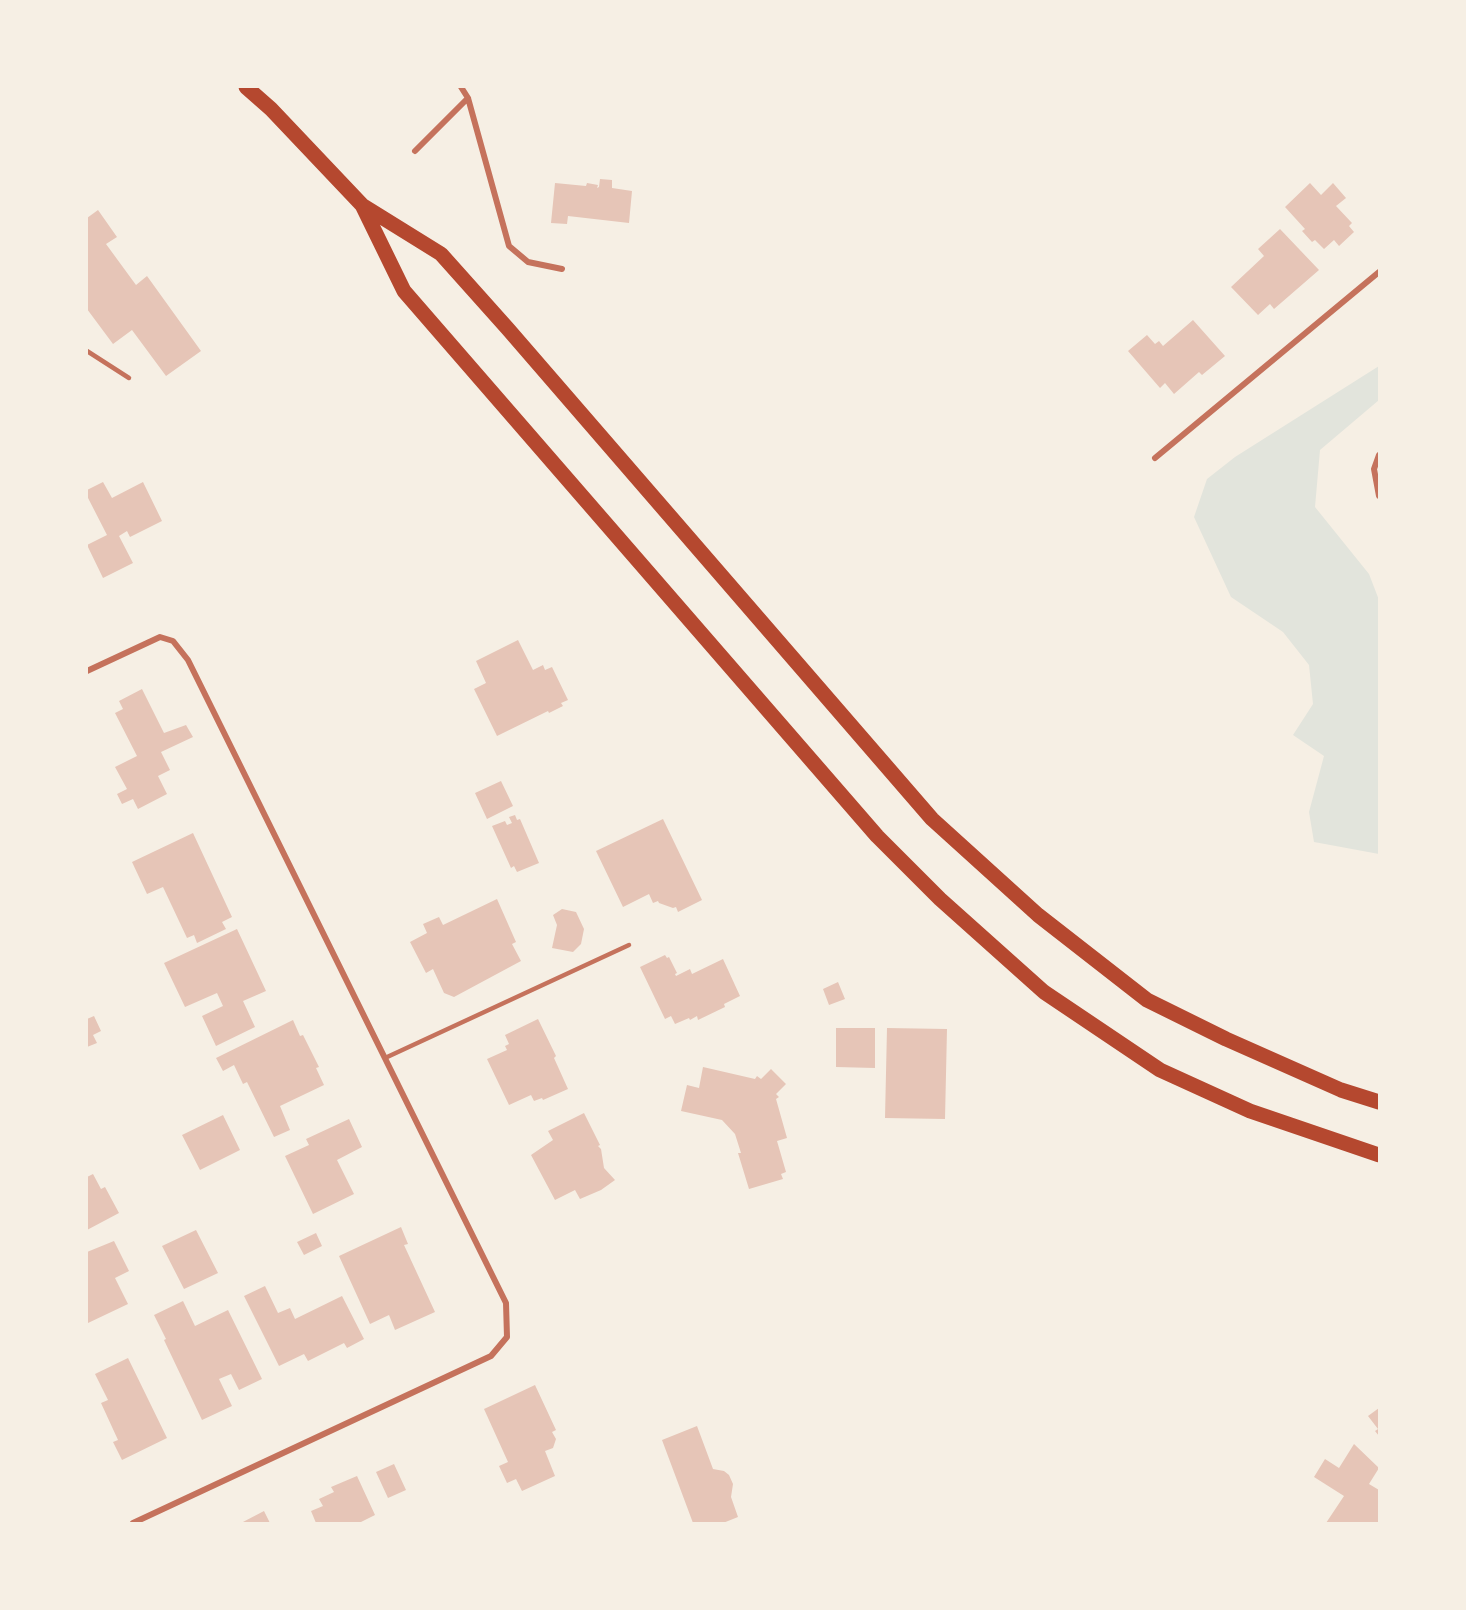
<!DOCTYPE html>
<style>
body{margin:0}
#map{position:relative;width:1466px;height:1610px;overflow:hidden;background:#f6efe4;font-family:Merriweather,serif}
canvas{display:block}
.frame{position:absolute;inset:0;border:88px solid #f6efe4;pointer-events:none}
</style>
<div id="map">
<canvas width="1466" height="1610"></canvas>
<div class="frame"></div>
</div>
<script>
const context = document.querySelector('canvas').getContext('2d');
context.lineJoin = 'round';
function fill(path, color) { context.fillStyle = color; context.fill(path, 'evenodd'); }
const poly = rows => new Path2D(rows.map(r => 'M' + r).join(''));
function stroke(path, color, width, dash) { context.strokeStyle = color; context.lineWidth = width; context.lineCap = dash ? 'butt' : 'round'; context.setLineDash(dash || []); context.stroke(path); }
const green = poly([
 [1379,366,1379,400,1320,450,1315,507,1369,574,1379,600,1379,854,1314,842,1309,812,1324,756,1293,735,1313,704,1309,665,1283,632,1231,597,1194,517,1207,479,1235,457]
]);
const building = poly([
 [600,179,612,180,612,188,632,191,629,223,568,216,567,224,551,223,555,183,586,186,587,183,598,185,597,188,599,187],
 [1310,183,1321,195,1333,183,1346,198,1336,206,1352,223,1349,226,1354,232,1339,246,1334,240,1324,249,1315,240,1312,242,1302,231,1305,229,1285,207],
 [98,210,117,237,106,244,136,285,147,276,201,351,166,376,132,330,113,344,87,309,87,218],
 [1280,229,1319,270,1274,309,1270,304,1258,315,1231,287,1264,256,1258,249],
 [1193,320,1225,356,1202,375,1199,372,1174,394,1165,383,1160,388,1128,351,1147,335,1155,344,1159,341,1163,346],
 [103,482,112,498,143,482,162,521,130,537,127,531,119,536,133,563,103,578,87,545,107,535,87,496,87,490],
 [518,640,533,670,543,665,545,670,552,667,568,700,561,703,563,706,549,713,548,711,497,736,474,689,486,683,476,661],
 [142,689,164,733,186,725,193,737,161,752,170,770,158,776,167,794,138,809,133,799,122,804,117,794,127,789,115,767,137,756,115,713,123,709,119,701],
 [501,781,513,806,487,819,475,793],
 [515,815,517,820,520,819,539,863,517,872,514,866,511,868,492,826,505,821,507,825,512,823,509,817],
 [663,819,702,900,678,912,676,907,673,908,659,903,658,901,653,903,649,894,623,907,596,851],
 [193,833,232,917,222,922,226,929,197,943,194,935,187,938,163,887,147,894,132,862],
 [497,899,516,942,512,944,521,961,454,997,444,993,433,969,426,973,410,942,427,933,423,924,439,917,443,925],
 [562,909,576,912,584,929,581,944,573,952,552,948,557,925,553,915],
 [237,929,266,991,243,1001,255,1027,216,1046,202,1016,223,1006,217,993,185,1007,164,963],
 [665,955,667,958,669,957,677,973,675,974,676,976,690,969,692,974,723,959,740,996,724,1004,725,1007,698,1020,697,1016,690,1020,689,1018,675,1024,671,1016,665,1019,640,967],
 [838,982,845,999,829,1005,823,989],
 [94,1016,101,1031,93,1035,97,1043,87,1047,87,1019],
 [538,1019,556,1056,554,1058,568,1089,543,1100,542,1098,534,1101,531,1095,509,1105,487,1059,507,1050,505,1046,509,1044,505,1035],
 [293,1020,300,1036,303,1035,319,1067,316,1068,324,1085,280,1106,290,1130,274,1137,247,1082,243,1084,234,1065,223,1071,216,1058],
 [836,1028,875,1028,875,1068,836,1067],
 [887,1028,947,1029,945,1119,885,1118],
 [703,1067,755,1079,757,1076,761,1079,771,1069,786,1084,776,1094,779,1097,776,1099,787,1138,777,1141,786,1172,781,1174,783,1179,749,1189,738,1153,741,1153,735,1134,722,1120,681,1111,687,1085,699,1088],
 [584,1113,600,1145,598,1146,601,1149,604,1168,615,1180,601,1190,580,1199,575,1190,555,1200,531,1155,553,1140,548,1131],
 [223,1115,240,1150,200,1170,182,1135],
 [349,1119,362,1147,337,1160,354,1194,313,1214,285,1156,309,1145,306,1139],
 [93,1174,101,1189,105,1187,119,1213,87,1230,87,1177],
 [401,1227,408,1244,404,1245,435,1312,395,1330,389,1315,370,1324,339,1256],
 [196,1230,218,1273,184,1289,162,1246],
 [316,1233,322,1246,304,1255,297,1242],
 [114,1241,129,1271,115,1278,128,1304,88,1323,87,1252],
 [265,1286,278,1313,290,1308,295,1319,342,1296,364,1339,347,1348,344,1343,308,1361,304,1354,279,1366,244,1296],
 [183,1301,195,1326,228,1310,262,1379,239,1390,231,1374,219,1379,232,1406,202,1420,164,1340,166,1339,154,1315],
 [128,1358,167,1438,122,1460,113,1442,118,1440,101,1403,108,1400,95,1374],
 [535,1385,556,1430,552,1432,556,1439,553,1448,545,1451,555,1476,522,1491,516,1479,507,1483,499,1466,508,1462,484,1409],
 [1379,1408,1379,1436,1375,1431,1378,1429,1368,1416],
 [697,1426,713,1469,724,1471,729,1475,733,1484,731,1497,738,1517,723,1523,693,1523,662,1440],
 [1354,1444,1379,1468,1369,1484,1379,1490,1379,1523,1326,1523,1344,1496,1314,1477,1325,1459,1339,1468],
 [394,1464,406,1490,388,1498,376,1472],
 [357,1476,375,1515,361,1522,362,1523,316,1523,311,1511,323,1506,319,1499,334,1492,331,1487],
 [264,1511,270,1523,241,1523]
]);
const service = poly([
 [87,351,129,378],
 [385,1058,629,945]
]);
const minor = poly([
 [461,87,468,98,509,246,528,262,562,269],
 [415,151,468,98],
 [1379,455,1374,469,1379,496],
 [1155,458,1379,272],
 [87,671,160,637,173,641,188,660,506,1303,507,1337,491,1356,133,1523]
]);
const primary = poly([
 [246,87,271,109,362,205,441,254,508,329,932,819,1038,915,1147,1000,1226,1039,1341,1090,1379,1102],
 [362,205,404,291,877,836,940,899,1044,992,1160,1070,1250,1111,1379,1155]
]);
fill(green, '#e2e4dc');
fill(building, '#e6c5b7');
stroke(service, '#c5725c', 4.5);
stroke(minor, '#c5725c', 6);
stroke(primary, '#b5482f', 15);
</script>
